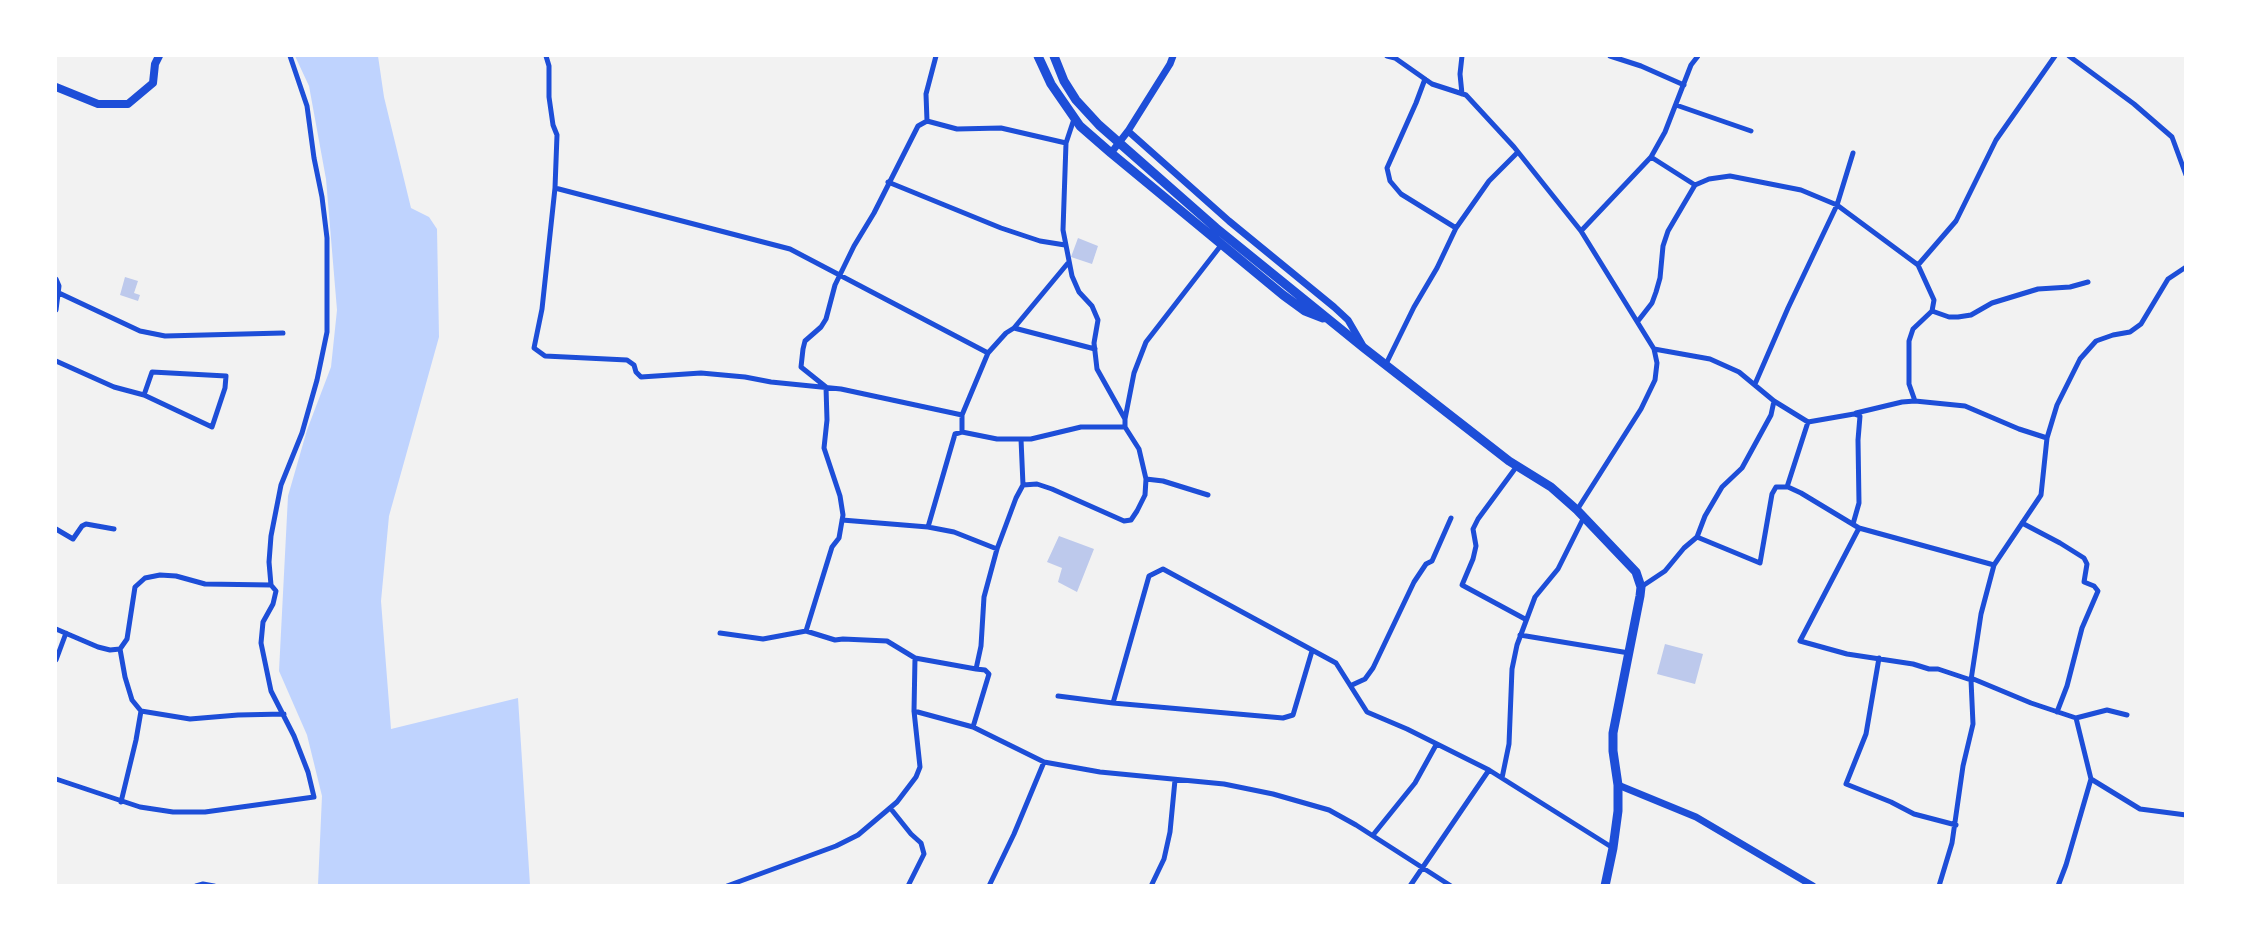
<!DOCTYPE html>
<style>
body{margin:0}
#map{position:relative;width:2241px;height:941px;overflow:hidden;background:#f2f2f2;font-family:"Roboto Serif",serif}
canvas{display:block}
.frame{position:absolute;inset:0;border:57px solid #fff;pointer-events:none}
</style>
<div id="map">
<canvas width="2241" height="941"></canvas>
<div class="frame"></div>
</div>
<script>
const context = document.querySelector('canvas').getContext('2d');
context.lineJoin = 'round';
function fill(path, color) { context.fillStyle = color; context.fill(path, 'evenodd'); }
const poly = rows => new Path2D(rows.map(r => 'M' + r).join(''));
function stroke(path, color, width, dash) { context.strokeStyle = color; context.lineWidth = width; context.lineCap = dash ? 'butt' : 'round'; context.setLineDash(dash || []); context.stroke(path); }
const water = poly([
 [295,56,378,56,384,97,411,208,429,217,437,229,439,337,389,516,381,601,391,729,518,698,530,885,318,885,322,796,307,735,279,671,288,496,307,430,331,367,337,310,326,179,309,86]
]);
const building = poly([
 [1078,238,1098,246,1092,264,1071,257],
 [125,277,138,281,134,293,140,295,138,301,120,295],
 [1059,536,1094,549,1077,592,1058,582,1062,568,1047,562],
 [1665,644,1703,654,1695,684,1657,674]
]);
const minor = poly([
 [546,56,549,66,549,97,553,125,557,135,555,188,542,309,534,348,545,356,627,360,634,365,636,372,641,377,701,373,745,377,771,382,841,389,962,415],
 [1387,56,1395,58,1432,84,1466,95,1514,147,1581,231,1654,349,1710,359,1739,372,1774,401,1771,415,1742,468,1722,487,1705,516,1697,537],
 [1462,56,1460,74,1462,94],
 [1610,56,1641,66,1684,85],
 [2069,56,2134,104,2172,137,2186,175],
 [1425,79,1416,103,1387,168,1390,181,1401,194,1456,228],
 [1676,105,1751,131],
 [1074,119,1066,143,1063,230,1072,276,1079,292,1092,306,1098,320,1094,343,1097,369,1125,419,1125,427,1139,449,1146,479,1163,481,1208,495],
 [927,121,926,94,936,56],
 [1651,157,1695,185],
 [888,182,1001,228,1040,241,1065,245],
 [555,188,790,249,988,353],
 [1581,231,1651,157,1665,132,1691,65,1698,56],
 [1918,265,1956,221,1996,140,2055,56],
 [56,279,59,286,56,310],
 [59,293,140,331,165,336,283,333],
 [1932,311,1949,317,1958,317,1971,315,1992,303,2038,289,2070,287,2088,282],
 [1638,321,1652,303,1656,292,1660,278,1663,246,1668,231,1695,185,1709,179,1730,176,1801,190,1837,205,1918,265,1934,300,1932,311,1913,329,1909,341,1909,384,1915,401,1965,406,2019,429,2047,438],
 [1014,328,1095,349],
 [56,361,114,387,144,395,212,427,225,388,226,376,152,372,144,395],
 [1386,364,1414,307,1437,268,1456,228,1489,181,1518,152],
 [1755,384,1788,308,1837,205,1853,153],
 [1774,401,1808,422,1854,414,1860,416,1858,440,1859,503,1853,524],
 [1856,413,1902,402,1915,401],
 [1125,419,1134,373,1146,342,1222,244],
 [962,432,962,415,988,353,1006,333,1014,328,1068,263],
 [1021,439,1023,485],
 [1517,466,1478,519,1473,529,1476,546,1473,559,1462,585,1525,619],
 [1787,487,1808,422],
 [1577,510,1641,409,1655,380,1657,363,1654,349],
 [842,520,928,527,955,434,962,432,997,439,1031,439,1081,427,1125,427],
 [2022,523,2060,543,2084,558,2087,564,2084,582,2094,586,2098,591,2082,628,2067,686,2057,712],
 [928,527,954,532,997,549],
 [1859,528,1800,641,1847,654,1913,664,1929,669,1938,669,1971,680],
 [56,529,73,539,82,526,86,524,114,529],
 [1641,587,1665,571,1684,548,1697,537,1760,563,1772,494,1776,487,1788,487,1801,493,1859,528,1994,565],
 [56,629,98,647,110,650,120,649,127,639,135,587,145,578,160,575,176,576,205,584,271,585],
 [720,633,763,639,806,631],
 [1520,635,1629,653],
 [120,649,125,677,132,700,141,711,190,719,238,715,284,714],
 [1879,658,1866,734,1846,784,1891,802,1914,814,1956,825],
 [56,660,66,633],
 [976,669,915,658,887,641,843,639,835,640,806,631,832,547,839,538,843,515,840,496,824,448,827,420,826,387,801,367,803,349,805,341,821,327,826,319,835,285,854,246,874,213,918,126,927,121,957,129,1001,128,1066,143],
 [1971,678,2031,703,2076,718,2107,710,2127,715],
 [1352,685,1365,679,1373,668,1414,582,1426,564,1432,561,1451,518],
 [1058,696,1113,703,1149,576,1163,569,1336,663,1367,712,1407,729,1489,770],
 [1113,703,1283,718,1293,715,1312,651],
 [914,711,973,727,1044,762,1100,772,1224,784,1273,794,1329,810,1356,825,1451,886],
 [973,727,989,674,985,670,976,669,981,646,984,597,997,549,1016,498,1023,485,1037,484,1052,489,1124,521,1131,520,1137,511,1145,495,1146,479],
 [1502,778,1509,744,1512,669,1517,645,1535,597,1558,569,1584,517],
 [56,779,140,807,173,812,205,812,314,797,308,772,294,736,271,691,261,643,263,622,273,604,276,591,271,585,269,562,271,536,281,485,302,433,317,380,327,332,327,238,322,197,314,158,307,106,290,56],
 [2091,779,2140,809,2186,815],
 [121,802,136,740,141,711],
 [891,809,911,834,921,843,924,854,908,886],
 [1373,835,1415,783,1436,745],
 [1152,884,1164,859,1170,832,1175,780],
 [196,886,203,884,214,886],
 [727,886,836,846,858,835,897,802,916,777,920,767,914,711,915,658],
 [989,886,1014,834,1044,762],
 [1410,886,1489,770,1613,848],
 [1939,886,1952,843,1963,766,1973,724,1971,680,1981,614,1994,565,2041,495,2047,438,2057,405,2080,359,2096,341,2113,335,2130,332,2141,324,2168,279,2186,267],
 [2058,886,2066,865,2091,779,2076,718]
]);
const tertiary = poly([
 [1128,131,1229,221,1334,307,1348,320,1362,344],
 [1111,153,1128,131,1170,64,1173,56],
 [1618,785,1696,817,1813,886]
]);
const secondary = poly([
 [56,87,98,104,128,104,153,83,155,64,159,56]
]);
const primary = poly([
 [1038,56,1051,84,1080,126,1111,153,1283,295,1305,311,1323,318],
 [1054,56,1064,81,1076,100,1099,125,1216,228,1364,348,1509,461,1551,487,1577,510,1636,572,1641,587,1640,596,1613,733,1613,751,1618,785,1618,811,1613,848,1605,886]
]);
fill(water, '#bfd3fe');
fill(building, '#bdc9ec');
stroke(minor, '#1d4ed8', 5);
stroke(tertiary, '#1d4ed8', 7);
stroke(secondary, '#1d4ed8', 8);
stroke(primary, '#1d4ed8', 9);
</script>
